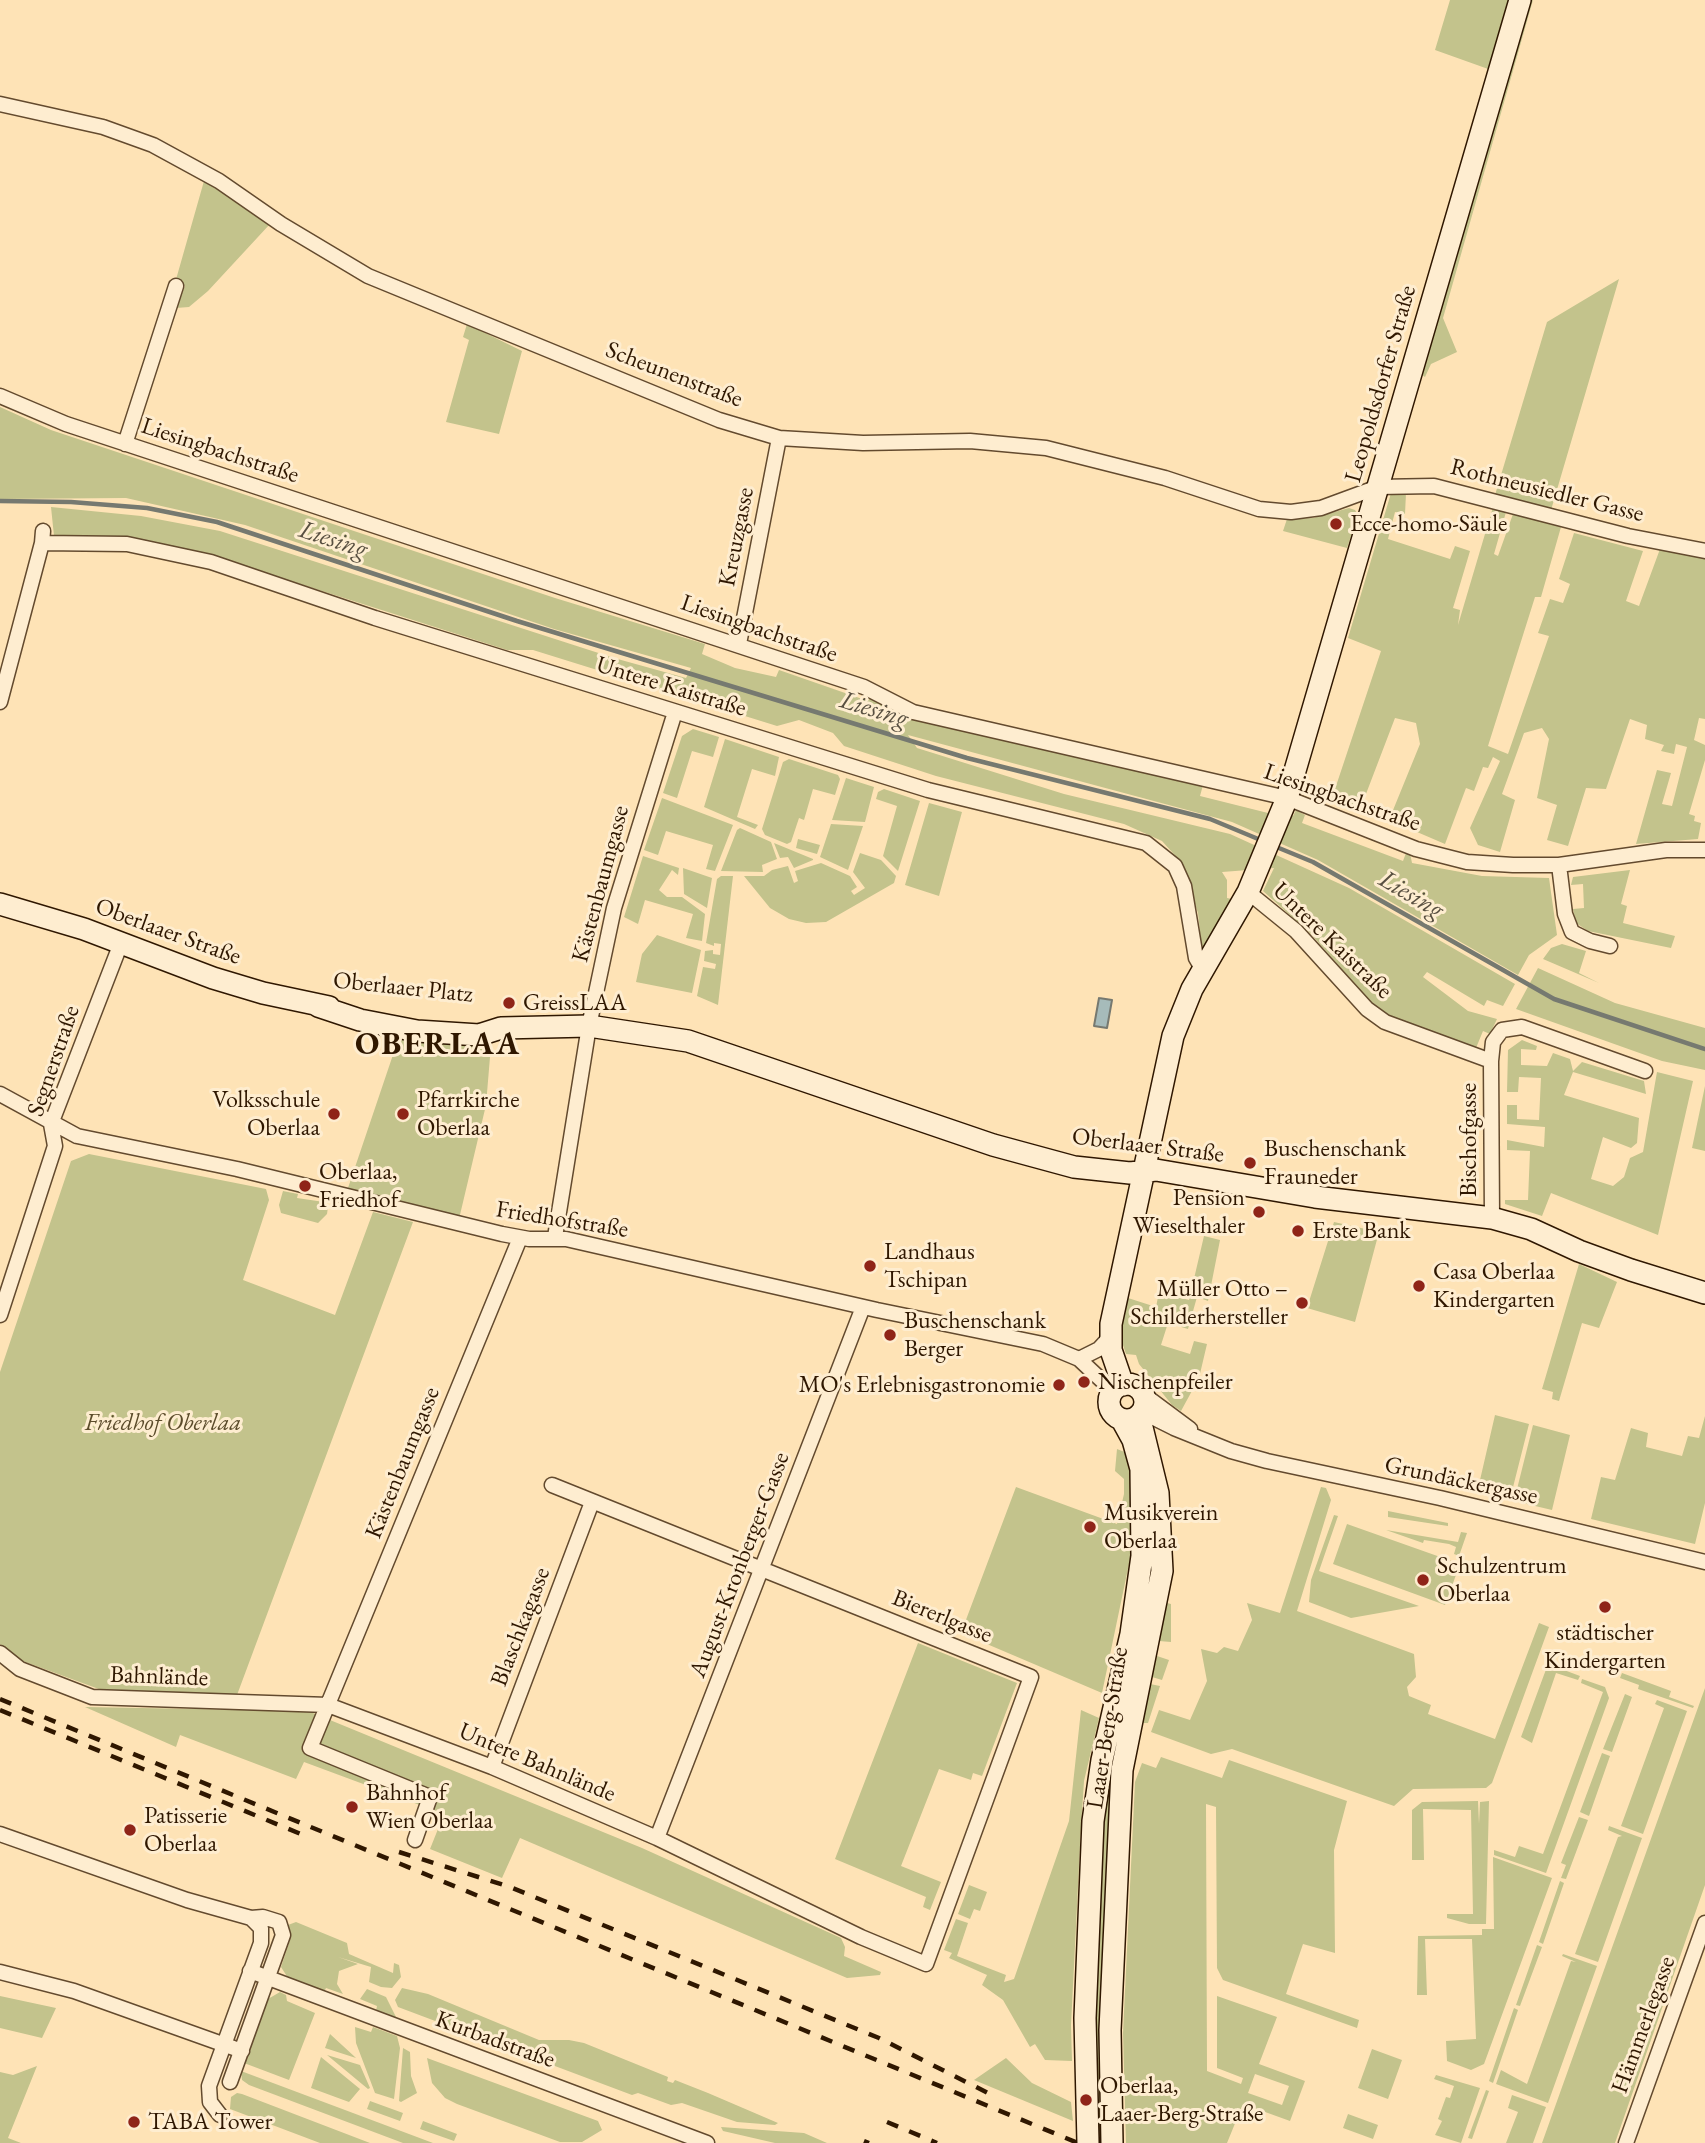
<!DOCTYPE html>
<meta charset="utf-8">
<style>
body{margin:0}
canvas{display:block;background:#fee3b6}
</style>
<canvas width="1705" height="2143"></canvas>
<script>
const context = document.querySelector('canvas').getContext('2d');
context.lineJoin = 'round';
function fill(path, color) { context.fillStyle = color; context.fill(path, 'evenodd'); }
const poly = rows => new Path2D(rows.map(r => 'M' + r).join(''));
function stroke(path, color, width, dash) { context.strokeStyle = color; context.lineWidth = width; context.lineCap = dash ? 'butt' : 'round'; context.setLineDash(dash || []); context.stroke(path); }
function drawText(font, color, halo, rows, align = 'center') {
  context.font = font + ' "EB Garamond",serif'; context.lineWidth = 6; context.setLineDash([]); context.textBaseline = 'middle'; context.strokeStyle = halo; context.fillStyle = color; for (const [text, x, y, turn = 0] of rows) {
    context.save(); context.translate(x, y); context.rotate((+turn || 0) * Math.PI / 180); context.textAlign = isNaN(turn) ? turn : align; if (halo) context.strokeText(text, 0, 0); context.fillText(text, 0, 0); context.restore();
  }
}
const green = poly([
 [1450,0,1533,0,1443,318,1457,352,1431,364,1425,377,1403,361,1491,70,1435,50],
 [204,181,270,224,208,291,189,307,176,308,185,286,175,283],
 [1619,279,1551,510,1495,495,1547,322],
 [467,324,522,351,499,434,446,422,469,340,463,337],
 [0,407,51,430,555,598,705,644,702,654,735,668,776,677,779,670,868,701,870,697,918,720,1203,785,1200,796,1268,813,1293,816,1296,810,1305,815,1302,823,1403,861,1406,853,1410,853,1412,863,1482,876,1549,878,1557,935,1529,955,1518,975,1318,860,1232,822,908,735,917,748,1064,794,1230,834,1349,888,1515,984,1503,1006,1487,1000,1484,1006,1427,972,1423,977,1468,1011,1497,1019,1490,1034,1483,1031,1476,1048,1397,1021,1377,1009,1310,933,1263,891,1274,868,1222,872,1227,880,1227,898,1232,899,1202,951,1198,913,1181,862,1162,841,1124,824,936,776,844,746,833,733,799,720,777,726,533,650,507,650,206,554,132,540,54,536,51,507,141,516,220,531,614,658,686,678,691,668,554,629,245,525,126,498,0,499],
 [1391,493,1406,493,1405,514,1395,512,1388,539,1450,559,1455,546,1470,551,1453,608,1460,610,1458,625,1493,507,1506,512,1494,554,1498,556,1513,514,1561,527,1541,597,1535,597,1488,746,1508,754,1549,636,1538,633,1550,599,1563,603,1570,584,1559,579,1574,533,1643,551,1626,601,1639,606,1660,549,1705,559,1705,719,1699,718,1694,740,1705,745,1705,760,1689,814,1695,816,1694,821,1701,823,1698,839,1636,844,1657,770,1671,773,1662,804,1672,806,1687,747,1676,744,1674,754,1661,751,1664,745,1645,739,1647,725,1630,719,1606,789,1586,788,1568,846,1547,840,1557,805,1537,798,1549,739,1542,728,1524,733,1502,794,1515,800,1500,852,1478,845,1470,828,1500,761,1493,757,1488,768,1483,767,1474,791,1466,788,1445,844,1389,820,1420,744,1416,723,1395,718,1361,807,1332,798,1381,651,1348,638],
 [1349,508,1355,510,1358,515,1347,548,1283,531,1287,519,1313,518],
 [693,729,719,737,713,757,692,751,677,798,663,793,682,736],
 [725,739,779,757,775,776,752,769,737,817,758,825,755,829,704,807],
 [789,759,838,775,840,779,835,795,813,789,804,820,799,818,791,842,787,844,765,835,762,829,783,762],
 [846,778,874,787,865,822,832,820],
 [884,789,920,801,898,871,883,856,897,806,876,799,878,792],
 [662,798,733,825,715,871,706,869,713,845,666,831,658,855,644,850],
 [929,803,962,812,939,896,905,885],
 [831,824,863,826,848,870,820,857],
 [740,828,771,842,777,859,762,865,763,872,721,871,737,830],
 [798,839,820,845,817,854,796,848],
 [774,843,813,859,813,860,794,868,788,857,780,858],
 [860,853,881,860,896,876,894,883,826,922,806,923,789,919,770,908,744,876,764,876,772,870,788,866,794,883,798,881,795,871,821,863,850,876,857,887,851,891,854,895,865,888,853,872],
 [643,856,679,868,678,875,672,870,659,890,667,897,682,897,705,914,702,941,686,938,693,914,645,900,638,924,624,917],
 [683,868,712,878,707,908,684,894],
 [1630,870,1621,904,1627,906,1623,923,1675,936,1671,948,1588,931,1576,923,1573,909,1584,908,1583,884,1571,885,1573,877],
 [721,876,733,876,718,1005,697,996,703,967,715,969,716,964,704,961,705,951,713,950,713,954,720,955,721,944,714,943,714,946,706,943,717,879],
 [657,935,701,950,692,993,636,982,642,954],
 [1562,944,1586,951,1579,973,1599,983,1543,959,1551,948],
 [1538,968,1615,1003,1705,1028,1705,1070,1662,1061,1516,1009],
 [399,1037,445,1044,491,1045,486,1105,459,1219,348,1188],
 [1522,1040,1537,1046,1536,1050,1521,1049,1521,1065,1547,1066,1553,1053,1570,1059,1573,1071,1582,1062,1644,1081,1646,1094,1573,1072,1564,1095,1639,1118,1637,1143,1631,1148,1603,1137,1591,1179,1613,1186,1624,1177,1630,1158,1643,1152,1657,1072,1693,1081,1658,1235,1551,1193,1542,1216,1505,1204,1505,1200,1528,1200,1530,1151,1507,1150,1507,1140,1544,1147,1545,1127,1507,1124,1507,1105,1517,1105,1517,1119,1539,1120,1541,1078,1519,1077,1518,1092,1507,1092,1508,1050],
 [1705,1086,1705,1151,1692,1148],
 [89,1154,266,1189,269,1200,243,1280,335,1315,373,1212,413,1222,237,1695,107,1692,9,1656,0,1644,0,1372,71,1161],
 [283,1191,298,1194,297,1198,324,1202,328,1207,327,1214,318,1223,281,1213,279,1205],
 [1334,1222,1379,1232,1355,1322,1307,1308],
 [1204,1236,1220,1240,1208,1301,1197,1297,1188,1329,1168,1323,1161,1345,1190,1354,1194,1341,1207,1344,1199,1378,1181,1411,1172,1405,1139,1364,1136,1355,1126,1354,1120,1336,1128,1298,1156,1307,1159,1292,1189,1300],
 [1579,1264,1617,1282,1599,1328,1582,1323,1559,1401,1552,1399,1553,1392,1542,1389],
 [1495,1415,1529,1424,1510,1499,1477,1493],
 [1705,1416,1705,1503,1695,1544,1591,1519,1601,1477,1615,1480,1631,1428,1648,1433,1646,1447,1682,1456,1688,1436,1699,1438],
 [1533,1425,1570,1435,1552,1510,1514,1501],
 [1117,1449,1127,1453,1134,1493,1130,1559,1102,1693,961,1633,1016,1487,1117,1524,1124,1494,1124,1479,1115,1471],
 [1321,1487,1326,1488,1331,1500,1297,1611,1414,1654,1416,1677,1407,1687,1409,1696,1431,1705,1428,1714,1495,1739,1539,1623,1549,1627,1492,1783,1486,1788,1413,1789,1394,1806,1232,1749,1211,1754,1151,1732,1159,1710,1190,1720,1207,1681,1201,1649,1217,1653,1224,1647,1238,1651,1252,1620,1247,1603,1280,1613],
 [1388,1511,1448,1523,1448,1526,1388,1517],
 [1334,1515,1338,1516,1319,1571,1419,1606,1351,1618,1309,1602,1311,1580],
 [1347,1524,1460,1564,1445,1605,1333,1564],
 [1386,1530,1458,1542,1461,1532,1467,1533,1459,1556,1454,1554,1456,1547,1449,1544,1424,1540,1423,1543],
 [1167,1603,1171,1604,1171,1642,1159,1641],
 [918,1643,1017,1683,982,1776,973,1773,971,1780,939,1769,901,1866,941,1882,930,1910,923,1907,926,1897,835,1859],
 [1157,1656,1169,1660,1162,1680,1152,1677],
 [1548,1664,1580,1676,1578,1680,1556,1673,1532,1743,1521,1737],
 [1622,1673,1671,1691,1669,1697,1694,1706,1693,1708,1638,1689,1639,1685,1620,1678],
 [1582,1679,1605,1687,1609,1698,1546,1873,1494,1855,1494,1850,1515,1857,1519,1846,1543,1854,1603,1692,1581,1683],
 [1150,1684,1160,1686,1148,1723,1142,1723],
 [1705,1688,1705,1885,1615,2143,1542,2143],
 [1625,1694,1632,1697,1612,1752,1603,1749],
 [1657,1700,1687,1711,1643,1834,1621,1826,1664,1708,1655,1704],
 [85,1707,308,1711,642,1848,841,1938,845,1947,844,1956,881,1972,880,1975,847,1978,520,1838,502,1878,430,1849,444,1814,304,1762,296,1779,180,1735,176,1747],
 [1081,1710,1099,1718,1084,1781,1081,1827,1071,2025,1072,2061,1045,2060,1035,2044,1030,2047,1003,2000,982,1985,987,1975,949,1958,952,1953,944,1950,956,1919,968,1923,957,1956,1006,1975,1004,1982,1014,1979,1069,1821],
 [1116,1734,1120,1735,1104,2131,1095,2131,1093,2033,1103,1817],
 [1602,1753,1610,1756,1589,1816,1580,1812],
 [1161,1757,1222,1778,1229,1760,1347,1801,1334,1850,1335,1953,1303,1944,1286,1994,1359,2020,1357,2028,1223,1980,1217,1968,1216,1807,1206,1804,1207,2071,1241,2084,1243,2078,1217,2068,1217,1996,1277,2017,1259,2064,1305,2081,1290,2121,1243,2104,1227,2143,1126,2143,1123,2033,1135,1782,1142,1763,1156,1768],
 [1255,2074,1289,2086,1282,2105,1248,2093],
 [1478,1801,1479,1824,1480,1802,1489,1801,1486,1924,1469,1924,1447,1918,1447,1914,1473,1914,1471,1810,1423,1809,1424,1860,1412,1860,1412,1810,1422,1802],
 [1579,1817,1588,1820,1566,1879,1561,1878,1566,1865,1561,1863],
 [1609,1826,1642,1838,1598,1962,1575,1954,1618,1837,1622,1836,1608,1830],
 [1493,1857,1552,1878,1484,2064,1471,2070,1447,2061,1446,2041,1476,2039,1472,1939,1425,1939,1427,1995,1417,1995,1418,1936,1482,1935,1482,1929,1494,1929],
 [1560,1881,1564,1883,1543,1944,1539,1942],
 [969,1885,987,1892,980,1911,974,1909,970,1919,958,1914],
 [296,1922,347,1943,349,1954,393,1973,394,1963,399,1965,401,1977,392,1988,381,1987,369,1982,371,1967,338,1957,358,1964,339,1971,337,1984,343,1994,326,1988,324,1992,288,1978,281,1967,291,1937,288,1925],
 [1537,1945,1542,1947,1520,2006,1516,2005],
 [1563,1954,1597,1966,1548,2103,1496,2084,1501,2070,1527,2084,1571,1961,1576,1962,1562,1956],
 [402,1988,428,1994,539,2040,569,2040,584,2043,668,2077,667,2081,673,2083,675,2080,708,2093,778,2123,775,2125,737,2122,682,2103,671,2105,638,2093,632,2095,398,2007,395,2000],
 [367,1989,386,1997,397,2019,376,2011,377,2006,360,1999],
 [280,1992,286,1995,287,2001,315,2013,289,2080,244,2063,268,1999],
 [0,1996,56,2008,42,2038,0,2028],
 [1514,2008,1518,2010,1493,2083,1489,2081],
 [355,2027,371,2032,373,2027,397,2036,400,2048,394,2099,375,2093,356,2043],
 [330,2034,355,2057,356,2058,325,2048],
 [403,2048,410,2052,411,2076,417,2093,401,2102,399,2101],
 [1372,2049,1402,2060,1388,2099,1358,2088],
 [327,2055,360,2065,370,2088,368,2089],
 [321,2057,360,2089,349,2102,311,2088],
 [427,2058,598,2121,602,2130,582,2142,560,2142,457,2104,445,2098,432,2083],
 [1006,2058,1032,2083,1071,2102,1073,2121,974,2080],
 [37,2066,8,2138,21,2143,0,2143,0,2072,13,2075],
 [241,2071,433,2143,403,2143,249,2085,242,2080],
 [1436,2075,1480,2088,1461,2143,1435,2135,1442,2121,1438,2119,1446,2097,1450,2098,1454,2086,1434,2079],
 [1486,2090,1489,2091,1472,2139,1468,2138],
 [237,2093,242,2094,370,2143,320,2143,230,2109,231,2097],
 [1512,2095,1546,2107,1533,2143,1506,2143,1518,2112,1508,2108],
 [370,2101,403,2113,400,2121,367,2109],
 [1348,2114,1378,2125,1373,2139,1343,2128],
 [423,2121,457,2134,454,2141,420,2129],
 [721,2127,804,2133,827,2143,775,2143,723,2131]
]);
const water = poly([
 [1099,998,1112,1000,1107,1028,1094,1026,1099,998]
]);
const stream = poly([
 [0,501,71,502,147,508,217,522,517,621,967,758,1210,819,1263,841],
 [1274,846,1313,862,1554,999,1705,1049]
]);
const street = poly([
 [0,104,103,127,153,145,219,181,281,224,368,276,719,420,779,438,863,443,970,441,1046,448,1165,478,1259,509,1291,512,1321,508,1378,487,1434,486,1628,536,1705,551],
 [0,396,66,424,864,687,913,712,1287,798,1416,849,1467,862,1513,865,1559,865,1666,850,1705,850],
 [125,444,176,286],
 [42,543,127,544,211,562,375,618,928,790,1146,843,1175,866,1184,886,1196,958,1203,970],
 [739,644,779,438],
 [0,702,42,543,43,531],
 [1559,865,1565,914,1572,932,1590,941,1610,946],
 [1248,892,1296,931,1367,1009,1385,1022,1491,1061],
 [0,1094,77,1136,237,1169,502,1234,529,1239,566,1239,877,1310,1043,1344,1079,1359,1113,1391],
 [1492,1218,1491,1061,1493,1042,1502,1030,1522,1027,1645,1071],
 [555,1237,589,1026,614,908,675,712],
 [0,1315,55,1146,51,1124,121,943],
 [1079,1359,1099,1349,1110,1337],
 [1143,1394,1190,1429],
 [1142,1412,1174,1428,1231,1451,1267,1461,1440,1498,1705,1562],
 [0,1653,20,1669,92,1697,328,1705,492,1767,657,1838,861,1937,926,1964,1031,1677,552,1485],
 [492,1767,592,1502],
 [0,1834,187,1900,251,1918,263,1917,279,1922,283,1935,230,2082],
 [657,1838,863,1307],
 [415,1840,430,1797,310,1748,520,1238],
 [250,1971,707,2143],
 [0,1972,74,1991,242,2051],
 [220,2115,210,2102,209,2086,261,1943,261,1928,251,1918],
 [1626,2143,1705,1923]
]);
const secondary = poly([
 [0,904,84,929,213,978,263,993,329,1007],
 [318,1006,360,1020,417,1031,479,1035,501,1028,589,1026,688,1041,993,1145,1074,1167,1130,1173,1156,1170,1315,1197,1492,1218,1531,1229,1579,1251,1631,1270,1705,1293],
 '1109 1402a18 18 0 1 1 36 0a18 18 0 1 1-36 0Z',
 [1123,1385,1111,1350,1111,1324,1173,1036,1192,989,1248,892,1287,798,1520,0],
 [1088,2143,1085,2018,1093,1821,1102,1760,1131,1634,1142,1556,1141,1469,1133,1440,1122,1420],
 [1112,2143,1110,2030,1122,1770,1162,1571,1158,1493,1139,1415]
]);
const rail = poly([
 [0,1699,1078,2143],
 [0,1710,308,1837],
 [399,1852,510,1887,879,2038,988,2093],
 [887,2122,937,2143],
 [864,2141,869,2143]
]);
const markers = [
 [1336,524,7,"#8f2418"],
 [509,1003,7,"#8f2418"],
 [334,1114,7,"#8f2418"],
 [403,1114,7,"#8f2418"],
 [1250,1163,7,"#8f2418"],
 [305,1186,7,"#8f2418"],
 [1259,1212,7,"#8f2418"],
 [1298,1231,7,"#8f2418"],
 [870,1266,7,"#8f2418"],
 [1419,1286,7,"#8f2418"],
 [1302,1303,7,"#8f2418"],
 [890,1335,7,"#8f2418"],
 [1084,1382,7,"#8f2418"],
 [1059,1385,7,"#8f2418"],
 [1090,1527,7,"#8f2418"],
 [1423,1580,7,"#8f2418"],
 [1605,1607,7,"#8f2418"],
 [352,1807,7,"#8f2418"],
 [130,1830,7,"#8f2418"],
 [1086,2100,7,"#8f2418"],
 [134,2122,7,"#8f2418"]
];
const streetNames = [
 ["Scheunenstraße",674,375,21],
 ["Leopoldsdorfer Straße",1381,384,-74],
 ["Liesingbachstraße",220,451,18],
 ["Rothneusiedler Gasse",1547,491,14],
 ["Kreuzgasse",737,537,-79],
 ["Liesingbachstraße",759,629,19],
 ["Untere Kaistraße",671,687,17],
 ["Liesingbachstraße",1342,798,19],
 ["Kästenbaumgasse",601,884,-75],
 ["Oberlaaer Straße",168,932,20],
 ["Untere Kaistraße",1332,941,44],
 ["Oberlaaer Platz",403,988,6],
 ["Segnerstraße",54,1061,-71],
 ["Bischofgasse",1469,1140,-90],
 ["Oberlaaer Straße",1148,1146,7],
 ["Friedhofstraße",562,1220,9],
 ["Kästenbaumgasse",403,1463,-68],
 ["Grundäckergasse",1461,1481,12],
 ["August-Kronberger-Gasse",740,1565,-69],
 ["Biererlgasse",942,1617,22],
 ["Blaschkagasse",521,1627,-69],
 ["Bahnlände",159,1677,2],
 ["Laaer-Berg-Straße",1108,1728,-81],
 ["Untere Bahnlände",537,1763,23],
 ["Hämmerlegasse",1644,2025,-70],
 ["Kurbadstraße",495,2040,20]
];
const poiNames = [
 ["Ecce-homo-Säule",1350,524],
 ["GreissLAA",523,1003],
 ["Volksschule",320,1100,"right"],
 ["Oberlaa",320,1128,"right"],
 ["Pfarrkirche",417,1100],
 ["Oberlaa",417,1128],
 ["Buschenschank",1264,1149],
 ["Frauneder",1264,1177],
 ["Oberlaa,",319,1172],
 ["Friedhof",319,1200],
 ["Pension",1245,1198,"right"],
 ["Wieselthaler",1245,1226,"right"],
 ["Erste Bank",1312,1231],
 ["Landhaus",884,1252],
 ["Tschipan",884,1280],
 ["Casa Oberlaa",1433,1272],
 ["Kindergarten",1433,1300],
 ["Müller Otto –",1288,1289,"right"],
 ["Schilderhersteller",1288,1317,"right"],
 ["Buschenschank",904,1321],
 ["Berger",904,1349],
 ["Nischenpfeiler",1098,1382],
 ["MO's Erlebnisgastronomie",1045,1385,"right"],
 ["Musikverein",1104,1513],
 ["Oberlaa",1104,1541],
 ["Schulzentrum",1437,1566],
 ["Oberlaa",1437,1594],
 ["städtischer",1605,1633,"center"],
 ["Kindergarten",1605,1661,"center"],
 ["Bahnhof",366,1793],
 ["Wien Oberlaa",366,1821],
 ["Patisserie",144,1816],
 ["Oberlaa",144,1844],
 ["Oberlaa,",1100,2086],
 ["Laaer-Berg-Straße",1100,2114],
 ["TABA Tower",148,2122]
];
const parkNames = [
 ["Friedhof Oberlaa",163,1423]
];
const waterNames = [
 ["Liesing",333,540,18],
 ["Liesing",874,710,17],
 ["Liesing",1411,895,30]
];
const districtNames = [
 ["OBERLAA",438,1045]
];
fill(green, '#c3c38c');
fill(water, '#a6bbba');
stroke(water, '#767970', 2);
stroke(stream, '#767970', 4.5);
stroke(street, '#634a2e', 17);
stroke(secondary, '#2f1700', 24);
stroke(street, '#feedd0', 14);
stroke(secondary, '#feedd0', 21);
stroke(rail, '#2f1700', 4.5, [12, 12]);
for (const [x, y, r, color] of markers) { const dot = new Path2D(); dot.arc(x, y, r, 0, 2 * Math.PI); context.fillStyle = color; context.fill(dot); stroke(dot, '#feedd0', 2.5); }
drawText('24px', '#2f1700', '#feedd0', streetNames);
drawText('24px', '#2f1700', '#feedd0', poiNames, 'left');
drawText('italic 24px', '#5b4b2a', '#feedd0', parkNames);
drawText('italic 26px', '#595041', '#feedd0', waterNames);
context.letterSpacing = '2px';
drawText('bold 32px', '#2f1700', '#feedd0', districtNames);
context.letterSpacing = '0px';
</script>
